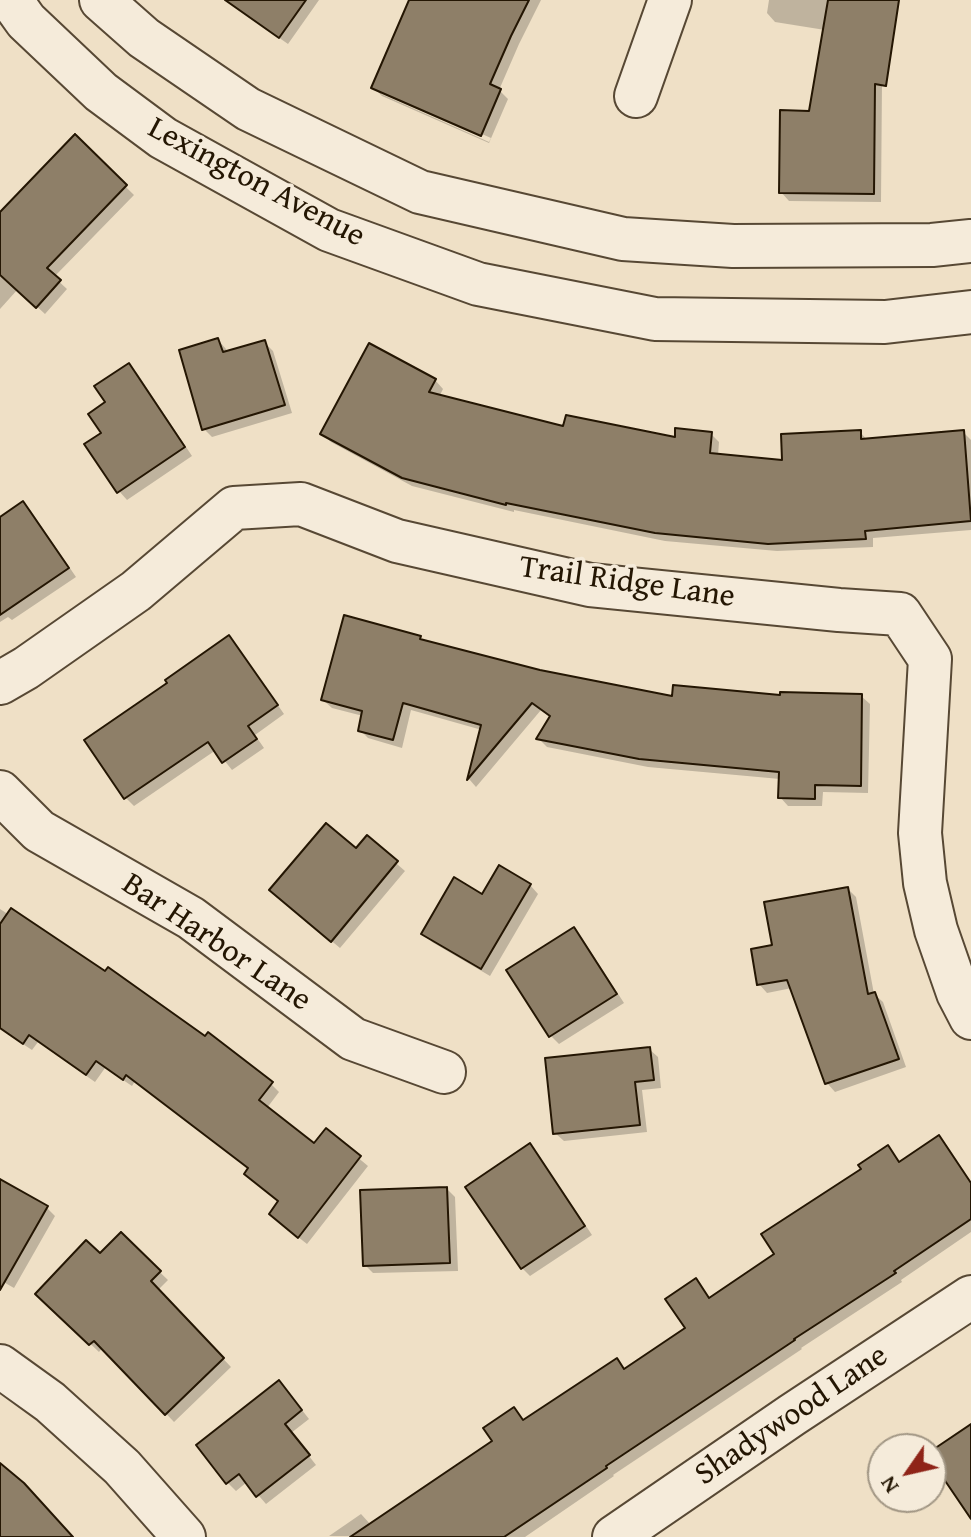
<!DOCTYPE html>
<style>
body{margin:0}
#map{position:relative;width:971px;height:1537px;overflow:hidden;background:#efe0c6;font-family:"Gentium Book Plus",serif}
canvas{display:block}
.north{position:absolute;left:867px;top:1433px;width:80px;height:80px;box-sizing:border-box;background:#f5ebda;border:2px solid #a19684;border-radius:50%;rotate:236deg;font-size:22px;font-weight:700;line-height:32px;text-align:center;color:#241603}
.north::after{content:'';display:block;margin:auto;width:28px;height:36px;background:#8f2418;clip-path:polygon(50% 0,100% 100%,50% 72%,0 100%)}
</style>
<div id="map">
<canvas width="971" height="1537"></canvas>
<div class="north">N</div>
</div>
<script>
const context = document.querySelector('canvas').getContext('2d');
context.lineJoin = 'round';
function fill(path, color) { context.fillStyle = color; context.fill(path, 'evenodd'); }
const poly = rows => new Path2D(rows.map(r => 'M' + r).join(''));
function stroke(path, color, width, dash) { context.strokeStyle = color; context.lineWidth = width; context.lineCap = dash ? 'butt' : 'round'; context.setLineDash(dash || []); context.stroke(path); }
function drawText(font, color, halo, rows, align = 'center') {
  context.font = font + ' "Gentium Book Plus",serif'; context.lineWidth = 7; context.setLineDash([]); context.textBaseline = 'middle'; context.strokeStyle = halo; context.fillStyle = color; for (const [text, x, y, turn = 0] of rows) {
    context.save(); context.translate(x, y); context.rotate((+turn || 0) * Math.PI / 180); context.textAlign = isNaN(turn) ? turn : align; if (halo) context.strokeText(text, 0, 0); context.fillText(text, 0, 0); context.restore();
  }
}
const shadow = poly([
 [225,0,319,0,288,44],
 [447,0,541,0,519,44,499,90,508,99,489,143,382,96,374,88],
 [381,90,491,138,489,142,381,94],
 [769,0,893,0,882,82,881,202,789,201,781,192,811,113,825,30,775,22,767,13],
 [75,137,134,195,54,277,67,289,45,314,18,289,0,309,0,215],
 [218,340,226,349,228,353,264,342,273,351,292,413,212,437,204,429],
 [128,365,137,373,192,456,127,500,119,491,104,433,108,403],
 [435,380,443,389,439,397,565,428,676,439,711,434,719,442,718,456,784,462,860,432,868,441,963,432,971,440,971,530,873,538,873,547,777,551,665,541,514,510,514,512,412,486,331,442,322,434],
 [23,503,31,511,76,577,12,620,8,617,0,622,0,519],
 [229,638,237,646,284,714,255,735,264,748,232,770,216,750,134,806,125,797,170,684],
 [420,638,423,642,539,672,673,698,861,696,870,704,868,793,823,792,822,806,788,806,780,797,780,779,648,767,547,747,539,739,551,718,541,710,476,787,469,779,482,730,411,710,402,748,368,738,360,730,363,716,332,708,323,700],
 [367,838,405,871,340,948,280,898,356,851],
 [530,885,538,894,490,976,432,942,424,933,483,896],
 [848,889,856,897,874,994,883,1002,906,1067,835,1092,827,1083,792,988,767,993,759,984,775,947],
 [0,909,271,1084,279,1092,267,1108,315,1146,326,1131,368,1166,307,1244,279,1222,280,1202,250,1169,135,1081,132,1086,105,1068,95,1082,38,1042,32,1050,0,1029],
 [574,930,582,938,624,1003,559,1044,551,1036,509,971],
 [649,1049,658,1057,661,1088,642,1090,647,1132,564,1141,555,1133],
 [938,1138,947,1146,971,1182,971,1232,901,1280,902,1282,801,1348,802,1349,613,1475,614,1476,525,1537,329,1536,361,1514,371,1525,495,1442,514,1410,524,1422,616,1361,626,1371,688,1329,696,1281,711,1299,777,1254,888,1147,901,1163],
 [530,1146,538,1154,592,1235,530,1276,522,1268,468,1188],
 [0,1181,46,1207,55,1216,14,1288,0,1280],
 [447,1189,455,1197,458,1271,373,1273,365,1265],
 [121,1235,168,1280,158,1290,231,1367,174,1422,103,1347,99,1352,38,1294,100,1256],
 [287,1391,309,1419,291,1433,316,1465,266,1504,247,1482,236,1491,227,1482]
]);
const building = poly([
 [225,0,306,0,279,38,225,0],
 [409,0,529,0,511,36,490,84,501,89,481,136,371,88,409,0],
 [828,0,899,0,886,86,875,84,874,194,779,193,780,110,809,111,828,0],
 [75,134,127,185,47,268,61,280,36,308,0,275,0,212,75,134],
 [218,338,223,352,265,340,285,405,202,430,179,350,218,338],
 [369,343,436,379,429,392,563,426,566,415,675,437,675,428,712,432,710,453,782,460,781,434,861,430,861,439,964,430,971,521,865,531,866,539,768,544,655,533,506,503,506,505,402,478,320,434,369,343],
 [129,363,185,447,117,493,84,444,101,433,88,414,105,402,94,386,129,363],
 [23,501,69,568,0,615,0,517,23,501],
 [344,615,421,636,420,639,540,670,672,696,673,685,780,695,780,692,862,694,861,786,815,785,815,799,778,798,779,772,639,759,536,739,550,716,532,703,467,780,481,725,403,703,393,740,358,731,362,711,321,700,344,615],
 [229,635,278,705,248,726,257,739,222,763,208,742,124,799,84,740,167,683,165,680,229,635],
 [326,823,356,848,367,835,398,861,331,942,269,890,326,823],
 [499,865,531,884,481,969,421,934,454,877,482,894,499,865],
 [848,887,868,994,875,992,899,1059,825,1084,787,980,757,985,751,949,772,945,764,902,848,887],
 [11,908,105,971,108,967,205,1036,208,1032,273,1082,259,1100,314,1143,326,1128,361,1156,298,1238,269,1214,278,1201,244,1174,248,1168,126,1075,123,1080,96,1061,86,1075,29,1035,23,1044,0,1028,0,924,11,908],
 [574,927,617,994,549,1037,506,970,574,927],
 [650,1047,654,1080,635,1082,640,1125,553,1134,545,1058,650,1047],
 [939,1135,971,1183,971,1219,894,1271,896,1273,794,1339,795,1340,606,1466,607,1468,504,1537,350,1537,492,1441,483,1428,514,1407,523,1420,617,1358,624,1369,685,1328,665,1299,696,1278,709,1298,774,1254,761,1234,861,1169,858,1165,888,1145,899,1162,939,1135],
 [530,1143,585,1226,521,1269,465,1187,530,1143],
 [0,1179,48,1206,0,1290,0,1179],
 [447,1187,450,1263,363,1266,360,1190,447,1187],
 [121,1232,161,1271,151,1281,224,1358,165,1415,94,1341,89,1345,35,1294,86,1240,100,1253,121,1232],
 [279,1380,302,1410,285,1424,310,1455,256,1497,239,1474,226,1484,196,1445,279,1380],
 [971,1424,971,1519,931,1460,931,1451,971,1424],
 [0,1463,24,1483,73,1537,0,1537,0,1463]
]);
const minor = poly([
 [11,0,26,21,101,92,163,138,329,230,478,284,655,319,885,322,971,312],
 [101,0,144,38,248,109,420,192,623,239,733,246,932,245,971,241],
 [636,96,670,0],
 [0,683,26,668,136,591,234,508,301,504,397,541,590,585,839,610,900,614,930,659,920,833,925,883,936,930,958,993,971,1018],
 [0,792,39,831,191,918,353,1039,444,1072],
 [0,1366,50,1402,122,1467,184,1537],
 [614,1537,792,1415,971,1297]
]);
const streetNames = [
 ["Lexington Avenue",256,183,28],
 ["Trail Ridge Lane",627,583,8],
 ["Bar Harbor Lane",216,943,34],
 ["Shadywood Lane",792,1416,-34]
];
fill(shadow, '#0003');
fill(building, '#8e7f68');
stroke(building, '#241603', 2);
stroke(minor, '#574834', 46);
stroke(minor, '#f5ebda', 42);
drawText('32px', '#241603', '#f5ebda', streetNames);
</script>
